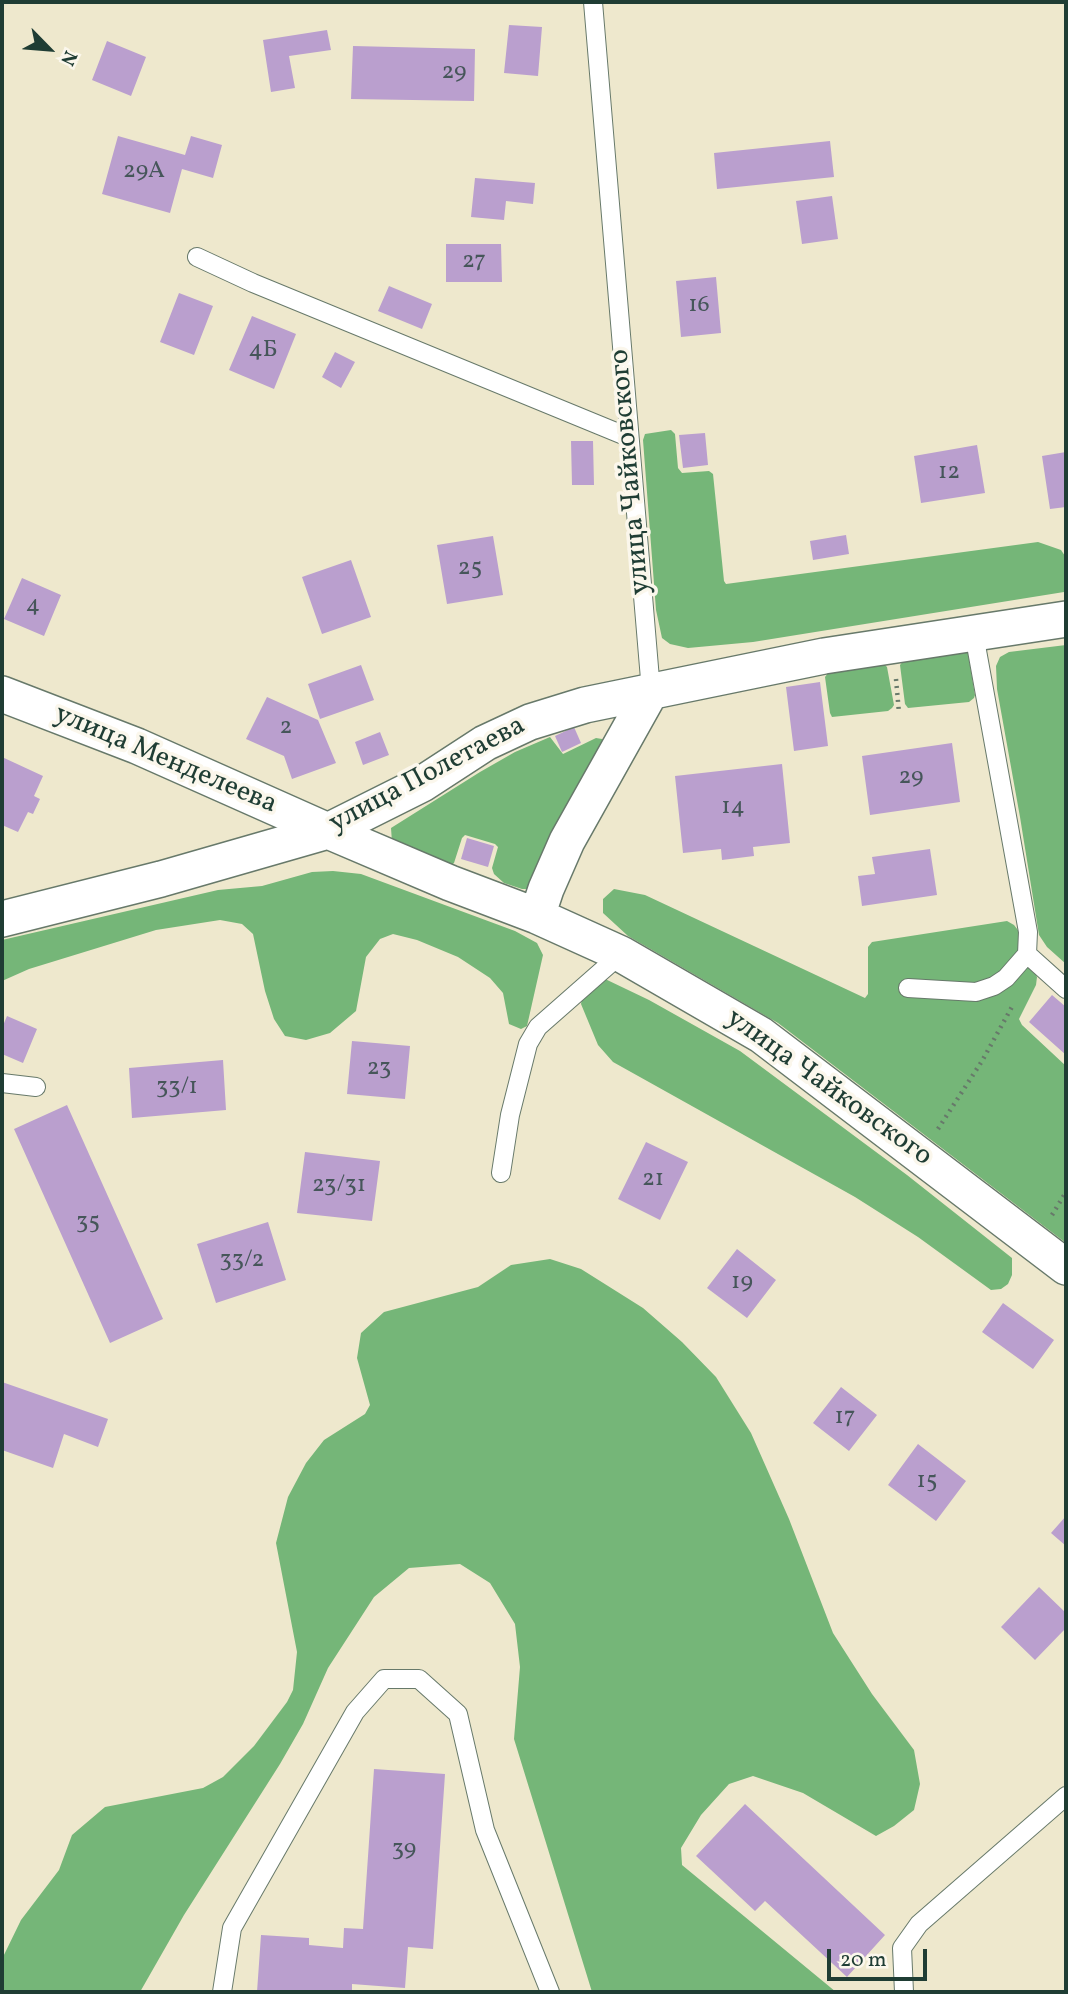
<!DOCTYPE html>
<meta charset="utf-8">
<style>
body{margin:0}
#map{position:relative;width:1068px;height:1994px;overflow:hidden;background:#eee8cd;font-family:Vollkorn,serif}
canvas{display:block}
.frame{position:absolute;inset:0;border:4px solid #1f3d34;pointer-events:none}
.north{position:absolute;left:14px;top:14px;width:70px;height:70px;-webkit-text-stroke:5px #fbf7ec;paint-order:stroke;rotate:115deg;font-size:19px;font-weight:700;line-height:28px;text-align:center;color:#1f3d34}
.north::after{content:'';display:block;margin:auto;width:24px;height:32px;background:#1f3d34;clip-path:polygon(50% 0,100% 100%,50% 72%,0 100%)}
.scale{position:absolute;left:827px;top:1949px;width:100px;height:32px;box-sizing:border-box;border:4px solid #1f3d34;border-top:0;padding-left:9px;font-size:21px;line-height:24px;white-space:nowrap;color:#1f3d34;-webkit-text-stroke:5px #fbf7ec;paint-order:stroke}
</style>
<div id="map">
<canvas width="1068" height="1994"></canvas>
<div class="frame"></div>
<div class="north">N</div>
<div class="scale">20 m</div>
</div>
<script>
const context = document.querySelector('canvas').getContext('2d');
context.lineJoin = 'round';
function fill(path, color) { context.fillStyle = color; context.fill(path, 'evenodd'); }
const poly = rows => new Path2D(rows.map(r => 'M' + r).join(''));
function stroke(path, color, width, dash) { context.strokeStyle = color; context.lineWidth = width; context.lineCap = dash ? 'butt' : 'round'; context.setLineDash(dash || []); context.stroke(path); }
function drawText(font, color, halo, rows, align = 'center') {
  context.font = font + ' Vollkorn,serif'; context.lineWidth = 7; context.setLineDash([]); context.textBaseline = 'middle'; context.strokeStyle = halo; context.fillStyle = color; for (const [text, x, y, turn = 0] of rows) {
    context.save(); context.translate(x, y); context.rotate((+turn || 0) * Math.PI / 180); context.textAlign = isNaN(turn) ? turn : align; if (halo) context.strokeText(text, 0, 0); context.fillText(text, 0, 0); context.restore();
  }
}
const forest = poly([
 [671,430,675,434,678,468,682,473,709,471,713,474,724,581,726,584,1038,542,1061,550,1065,556,1066,590,1064,592,753,642,688,648,670,644,662,638,656,610,643,440,645,434],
 [1066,645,1066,964,1047,947,1039,935,1020,817,997,689,996,666,1000,657,1009,652],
 [965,651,968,653,975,695,974,698,969,702,908,708,905,704,900,665,904,660],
 [884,664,887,667,894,705,892,708,888,711,832,717,830,713,825,677,828,673],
 [550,737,563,754,596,738,602,739,605,743,529,889,522,889,504,883,494,874,492,868,498,847,495,844,465,835,462,838,454,863,450,866,392,842,391,828,480,772,515,752],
 [333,871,361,874,515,931,537,943,543,955,527,1026,521,1029,509,1024,503,993,490,978,458,957,417,940,393,934,380,939,366,957,356,1011,330,1033,306,1040,285,1036,274,1019,265,991,253,934,242,924,220,920,156,930,29,969,2,981,2,940,218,890,262,886,312,872],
 [614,889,645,895,865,998,868,994,868,947,872,942,1007,921,1014,925,1021,934,1021,950,975,1000,1026,967,1032,968,1037,977,1036,985,1019,1019,1022,1025,1066,1066,1066,1243,778,1023,628,936,603,913,603,899],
 [603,978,649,1000,740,1051,907,1175,1012,1258,1012,1275,1008,1284,1001,1289,991,1290,918,1237,855,1197,613,1062,598,1045,581,1004,584,988],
 [550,1259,581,1269,643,1308,682,1342,716,1377,751,1433,789,1519,833,1633,872,1694,914,1750,920,1784,914,1810,894,1826,876,1836,803,1793,753,1776,729,1784,701,1815,681,1848,682,1865,836,1992,592,1992,514,1739,520,1667,515,1624,490,1583,460,1564,409,1568,374,1597,328,1668,303,1724,280,1764,184,1915,140,1992,2,1992,2,1959,21,1920,59,1870,72,1835,105,1807,203,1788,223,1777,254,1746,287,1702,293,1690,297,1652,276,1543,288,1497,306,1463,324,1440,365,1414,370,1405,357,1358,361,1333,384,1312,478,1287,511,1265]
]);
const building = poly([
 [509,25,542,27,538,76,504,73],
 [327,30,331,50,289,56,295,88,271,92,263,40],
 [107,41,146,57,131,96,92,80],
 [353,46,475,49,474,101,351,99],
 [118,136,185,155,191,136,222,145,213,178,182,169,170,213,102,194],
 [830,141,834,177,717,189,714,153],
 [475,178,535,183,533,204,506,201,504,220,471,217],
 [832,196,838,239,802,244,796,201],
 [446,244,501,244,502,282,446,282],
 [716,277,721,333,681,337,676,281],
 [389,286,432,304,422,329,378,311],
 [179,293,213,306,194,355,160,342],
 [252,316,296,334,274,389,229,370],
 [335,352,355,362,341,388,322,377],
 [705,433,708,465,683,468,679,435],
 [571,441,593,441,594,485,572,485],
 [977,445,985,493,921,503,914,456],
 [1066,452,1066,507,1050,509,1042,456],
 [846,535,849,554,813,560,810,541],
 [493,536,503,595,447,604,437,545],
 [351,560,371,617,322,634,302,577],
 [22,578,61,595,44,636,4,619],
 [361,665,374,700,320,719,308,684],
 [820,682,828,746,794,751,786,687],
 [267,697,318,720,336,763,292,779,284,756,246,739],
 [574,727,581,743,562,752,555,736],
 [380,732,389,755,363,765,355,742],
 [952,743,960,802,870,815,862,756],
 [2,757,43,776,34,796,40,799,33,814,28,812,18,832,2,825],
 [782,764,790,843,753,847,754,856,722,860,721,849,683,853,675,776],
 [467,838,494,846,488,867,461,859],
 [930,849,937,895,862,906,858,876,875,874,872,857],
 [1052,995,1066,1007,1066,1055,1029,1022],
 [7,1016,37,1029,23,1063,2,1054,2,1028],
 [352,1041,410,1046,405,1099,347,1094],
 [223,1060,226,1110,132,1118,129,1068],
 [67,1105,163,1319,110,1343,14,1129],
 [646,1142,688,1162,660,1220,618,1199],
 [305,1152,380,1161,372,1221,297,1213],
 [268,1222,286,1280,216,1303,197,1244],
 [737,1249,776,1280,747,1318,707,1288],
 [1003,1303,1054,1340,1033,1369,982,1332],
 [2,1382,108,1419,98,1447,64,1434,53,1468,2,1450],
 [841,1387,877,1415,849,1451,813,1423],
 [918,1444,966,1481,936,1521,888,1485],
 [1066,1516,1066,1546,1051,1533],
 [1039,1587,1066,1613,1066,1628,1035,1660,1001,1627],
 [374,1769,445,1774,433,1949,408,1947,405,1988,352,1984,352,1992,257,1992,261,1935,309,1938,309,1945,343,1948,344,1928,363,1929],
 [745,1804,885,1935,847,1977,765,1901,755,1911,696,1856]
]);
const path = poly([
 [896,679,899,713],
 [938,1129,982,1061,1013,1005],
 [1052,1215,1066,1192]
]);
const service = poly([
 [593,2,651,691],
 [197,257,253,283,628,437],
 [974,634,1028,932,1027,954,1066,989],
 [908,988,976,992,994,986,1006,978,1027,954],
 [2,1083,36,1087],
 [501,1173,510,1115,528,1044,538,1027,621,954],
 [222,1992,232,1928,355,1712,384,1679,419,1679,458,1714,485,1830,550,1992],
 [904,1992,902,1948,919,1924,1066,1796]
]);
const minor = poly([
 [2,694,137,746,328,831,450,883,537,916,621,954,761,1035,1066,1267],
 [537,916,546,889,567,841,651,691],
 [2,919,161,879,328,831,422,784,485,743,530,722,585,705,824,656,1066,619]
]);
const numberNames = [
 ["29",454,74],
 ["29А",144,173],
 ["27",474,263],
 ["16",699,307],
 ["4Б",263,352],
 ["12",949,474],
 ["25",470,570],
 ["4",33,607],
 ["2",286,729],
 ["29",911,779],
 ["14",733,809],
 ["23",379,1070],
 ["33/1",177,1089],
 ["21",653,1181],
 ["23/31",339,1187],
 ["35",88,1224],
 ["33/2",242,1262],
 ["19",742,1284],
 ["17",845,1419],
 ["15",927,1483],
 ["39",404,1851]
];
const streetNames = [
 ["улица Чайковского",632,472,-95],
 ["улица Менделеева",165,761,23],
 ["улица Полетаева",428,776,-28],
 ["улица Чайковского",828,1089,36]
];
fill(forest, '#75b678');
fill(building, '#ba9fce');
stroke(service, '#67796a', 20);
stroke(minor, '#67796a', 38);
stroke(path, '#67796a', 4.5, [2, 5]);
stroke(service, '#fff', 18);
stroke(minor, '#fff', 35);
drawText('24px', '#46565a', null, numberNames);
drawText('28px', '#1f3d34', '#fbf7ec', streetNames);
</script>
